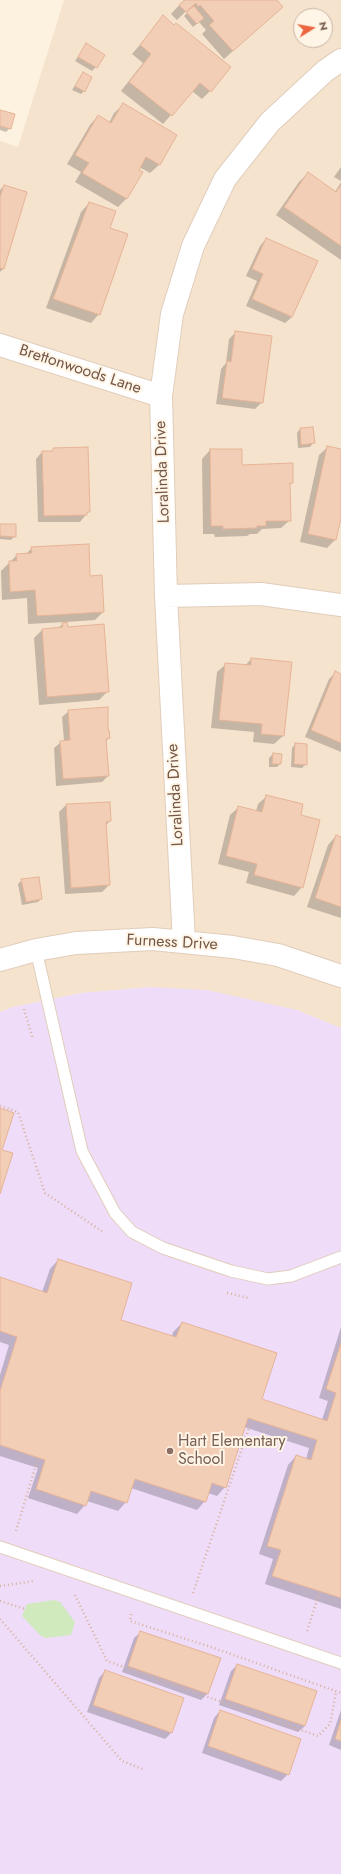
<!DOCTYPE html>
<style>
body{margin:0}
#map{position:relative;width:341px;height:1874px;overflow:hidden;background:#fdf1df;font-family:Jost,sans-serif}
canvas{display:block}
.north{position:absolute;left:293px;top:8px;width:40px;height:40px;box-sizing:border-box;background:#fff5e6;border:1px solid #c7b5a6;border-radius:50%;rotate:79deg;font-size:11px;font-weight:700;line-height:16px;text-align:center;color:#745646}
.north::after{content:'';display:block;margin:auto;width:14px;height:18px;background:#eb6640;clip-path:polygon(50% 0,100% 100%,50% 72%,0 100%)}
</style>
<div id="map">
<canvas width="341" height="1874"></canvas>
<div class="north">N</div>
</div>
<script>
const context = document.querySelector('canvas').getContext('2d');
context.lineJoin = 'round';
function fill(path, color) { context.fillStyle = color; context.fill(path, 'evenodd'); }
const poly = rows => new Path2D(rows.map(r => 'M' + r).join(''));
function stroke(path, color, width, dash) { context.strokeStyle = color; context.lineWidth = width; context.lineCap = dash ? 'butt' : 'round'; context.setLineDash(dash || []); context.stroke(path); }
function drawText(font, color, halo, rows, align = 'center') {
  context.font = font + ' Jost,sans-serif'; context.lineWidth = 4; context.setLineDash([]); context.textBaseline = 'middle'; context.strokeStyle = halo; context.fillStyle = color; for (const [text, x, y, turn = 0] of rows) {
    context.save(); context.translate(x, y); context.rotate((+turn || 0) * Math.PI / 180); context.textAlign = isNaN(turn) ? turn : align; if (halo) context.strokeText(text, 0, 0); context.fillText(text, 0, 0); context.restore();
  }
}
const residential = poly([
 [64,0,341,0,341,1028,297,1010,150,987,81,993,13,1007,0,1012,0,141,18,147],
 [301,16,325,16,325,40,301,40]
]);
const education = poly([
 [150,987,207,990,297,1010,341,1028,341,1874,0,1874,0,1012,13,1007,81,993]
]);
const green = poly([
 [54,1600,60,1602,75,1622,71,1635,46,1638,41,1636,22,1616,27,1604]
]);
const shadow = poly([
 [184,0,276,0,273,15,224,59,202,34,206,30,199,22,193,27,184,16,187,13,186,11,177,20,171,14],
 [164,17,210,91,202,99,192,91,163,124,121,91,143,63,132,54],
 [86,45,96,67,92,71,75,61],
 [83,73,84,91,81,94,72,90],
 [123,105,176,136,159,165,150,173,139,167,137,170,142,173,126,199,118,207,75,182,81,172,67,164,90,125,98,116,109,123,114,113],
 [0,111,10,128,6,132,0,130],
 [341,167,341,181,334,177],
 [308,173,335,192,341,182,341,260,276,215,299,182],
 [4,186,3,269,0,272,0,190],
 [89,203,109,229,99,314,91,323,46,308,81,212],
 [266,239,292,317,285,323,246,306,257,281,246,276,260,246],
 [236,332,262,402,255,409,216,404,221,369,226,363,229,339],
 [312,428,313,443,310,447,298,448,297,433,300,429],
 [328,447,341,450,341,521,339,521,335,540,327,548,300,542,319,455],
 [54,449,89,511,80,522,38,522,36,459,42,452,51,452],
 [210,450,241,466,292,483,289,486,290,520,281,528,262,529,257,534,250,534,247,536,215,537,214,534,203,534,202,459],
 [0,525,15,536,11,540,0,539],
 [32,548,90,577,103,612,95,620,66,622,67,628,108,691,99,700,39,705,34,638,42,630,58,628,65,622,28,624,27,598,2,600,1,571,17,555,26,554],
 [251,659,283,736,274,744,253,742,254,732,211,728,217,672,226,664,245,666],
 [335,673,341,675,341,752,305,737,329,679],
 [69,711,107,731,109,738,106,741,108,776,102,782,56,786,54,748,61,742,64,741,62,717],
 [295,744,306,764,302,768,291,767,292,748],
 [273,754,281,755,280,764,277,767,269,767,269,758],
 [267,796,300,816,302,887,294,896,246,883,249,872,218,864,230,815,239,807,256,811,258,804],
 [110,803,110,821,105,826,109,885,102,892,65,894,59,812,66,805],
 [336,836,341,838,341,918,307,907,328,845],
 [22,880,41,899,38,902,22,905,18,884],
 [58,1260,120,1320,172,1337,173,1332,182,1323,261,1400,322,1420,328,1401,319,1398,341,1327,341,1609,265,1584,273,1559,259,1554,288,1465,296,1456,306,1459,309,1448,244,1427,225,1487,217,1496,208,1493,205,1501,197,1510,131,1488,126,1502,118,1511,87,1501,85,1505,77,1514,28,1498,38,1468,0,1456,0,1375,9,1345,0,1342,0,1278,42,1292,50,1269],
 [141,1632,208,1693,201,1700,122,1672,134,1638],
 [237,1665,305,1726,298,1732,219,1705,231,1671],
 [105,1671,183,1699,171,1733,165,1739,87,1712,99,1678],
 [341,1710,341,1750,329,1745],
 [220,1711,288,1774,281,1781,202,1753,214,1718]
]);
const building = poly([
 [185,0,277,0,283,7,233,51,209,25,214,21,200,5,198,7,196,3,186,12,179,5,185,0],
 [194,6,204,18,197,24,186,12,194,6],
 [163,15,174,25,176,23,231,67,211,92,200,83,172,116,129,82,151,54,140,45,163,15],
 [86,43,105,55,97,68,78,57,86,43],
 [83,72,92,77,85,92,75,86,83,72],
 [123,103,177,135,160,165,146,157,139,170,143,172,127,199,82,173,89,163,75,155,98,115,111,123,123,103],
 [0,110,15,114,11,129,0,126,0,110],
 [308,172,336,192,341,185,341,246,284,207,308,172],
 [4,185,27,192,4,269,0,268,0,197,4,185],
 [89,202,116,211,110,228,128,234,100,315,53,299,89,202],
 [266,238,318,261,292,317,252,299,263,274,252,269,266,238],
 [235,331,272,336,263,403,222,398,227,361,231,362,235,331],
 [313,427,315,443,301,445,300,428,313,427],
 [327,446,341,449,341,518,336,540,308,534,327,446],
 [88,447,90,512,87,512,87,515,44,516,42,451,53,451,53,448,88,447],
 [210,449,242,449,242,465,293,463,293,483,290,483,291,521,266,521,266,526,257,526,257,528,223,529,223,526,211,526,210,449],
 [0,524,16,524,16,537,0,536,0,524],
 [89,544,90,576,102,575,104,612,37,616,35,590,10,592,9,561,17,561,16,554,32,553,31,547,89,544],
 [67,622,68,627,104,624,109,692,47,697,42,629,63,627,62,623,67,622],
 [251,658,292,662,284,736,261,734,262,724,219,720,225,663,251,665,251,658],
 [335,671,341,674,341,743,311,730,335,671],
 [108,707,108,730,109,730,110,738,106,739,109,776,63,779,60,741,70,740,68,710,108,707],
 [295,743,307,744,307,765,294,764,295,743],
 [273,753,282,754,281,764,272,764,273,753],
 [266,795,303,804,301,815,320,820,303,888,254,875,257,864,226,856,238,806,262,812,266,795],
 [110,802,111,821,106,822,110,885,71,888,66,804,110,802],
 [336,835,341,837,341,907,315,898,336,835],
 [39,877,42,899,26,902,21,879,39,877],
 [0,1108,14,1113,2,1150,13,1153,0,1194,0,1108],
 [58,1259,132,1283,121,1320,176,1337,182,1322,277,1353,262,1399,327,1421,336,1393,326,1389,341,1343,341,1598,272,1576,281,1550,267,1546,296,1455,311,1460,317,1440,248,1418,226,1488,212,1483,206,1502,135,1479,127,1503,91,1491,86,1506,36,1489,45,1460,0,1445,0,1391,17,1337,0,1331,0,1277,47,1293,58,1259],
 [140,1631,221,1658,208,1694,128,1666,140,1631],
 [237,1664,317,1691,305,1726,225,1699,237,1664],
 [105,1670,184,1698,172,1733,93,1705,105,1670],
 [220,1710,301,1739,289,1775,208,1746,220,1710],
 [341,1720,341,1741,335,1739,341,1720]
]);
const path = poly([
 [24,1009,33,1039],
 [0,1106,18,1112,45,1193,103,1232],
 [227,1293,249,1298],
 [16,1531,38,1458],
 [0,1586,34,1581],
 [193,1593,252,1419],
 [75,1595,107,1661,318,1736,330,1724,336,1692],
 [0,1601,25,1609],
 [131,1614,130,1621,211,1647,341,1693],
 [0,1619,122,1761,145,1770],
 [307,1631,320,1591]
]);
const lane = poly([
 [36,950,82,1151,115,1213,132,1232,163,1248,231,1271,268,1279,291,1276,341,1257],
 [0,1547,341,1663]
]);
const street = poly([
 [0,345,161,396],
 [166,596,261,594,341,605],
 [184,942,166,596,161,396,172,314,193,246,225,179,270,122,325,71,341,60],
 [0,960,36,950,76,943,153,939,233,947,278,955,341,976]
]);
const markers = [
 [170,1451,4,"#8d6e63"]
];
const streetNames = [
 ["Brettonwoods Lane",80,370,18],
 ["Loralinda Drive",163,472,-92],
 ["Loralinda Drive",176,795,-93],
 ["Furness Drive",172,943,3]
];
const educationNames = [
 ["Hart Elementary",178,1442],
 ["School",178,1460]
];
fill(residential, '#f5e3ce');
fill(education, '#eedcf9');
fill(green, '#d0eabe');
fill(shadow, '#0003');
fill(building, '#f3ceb6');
stroke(building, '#e6b496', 1);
stroke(lane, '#e1cdbb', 13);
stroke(street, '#e1cdbb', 24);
stroke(path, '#d7b29a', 2.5, [1, 3]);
stroke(lane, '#fff', 11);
stroke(street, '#fff', 22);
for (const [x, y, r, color] of markers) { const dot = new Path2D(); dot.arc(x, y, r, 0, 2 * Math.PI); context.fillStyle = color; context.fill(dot); stroke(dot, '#fff5e6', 1.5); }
drawText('16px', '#745646', '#fff5e6', streetNames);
drawText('16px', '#785e54', '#fff5e6', educationNames, 'left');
</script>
